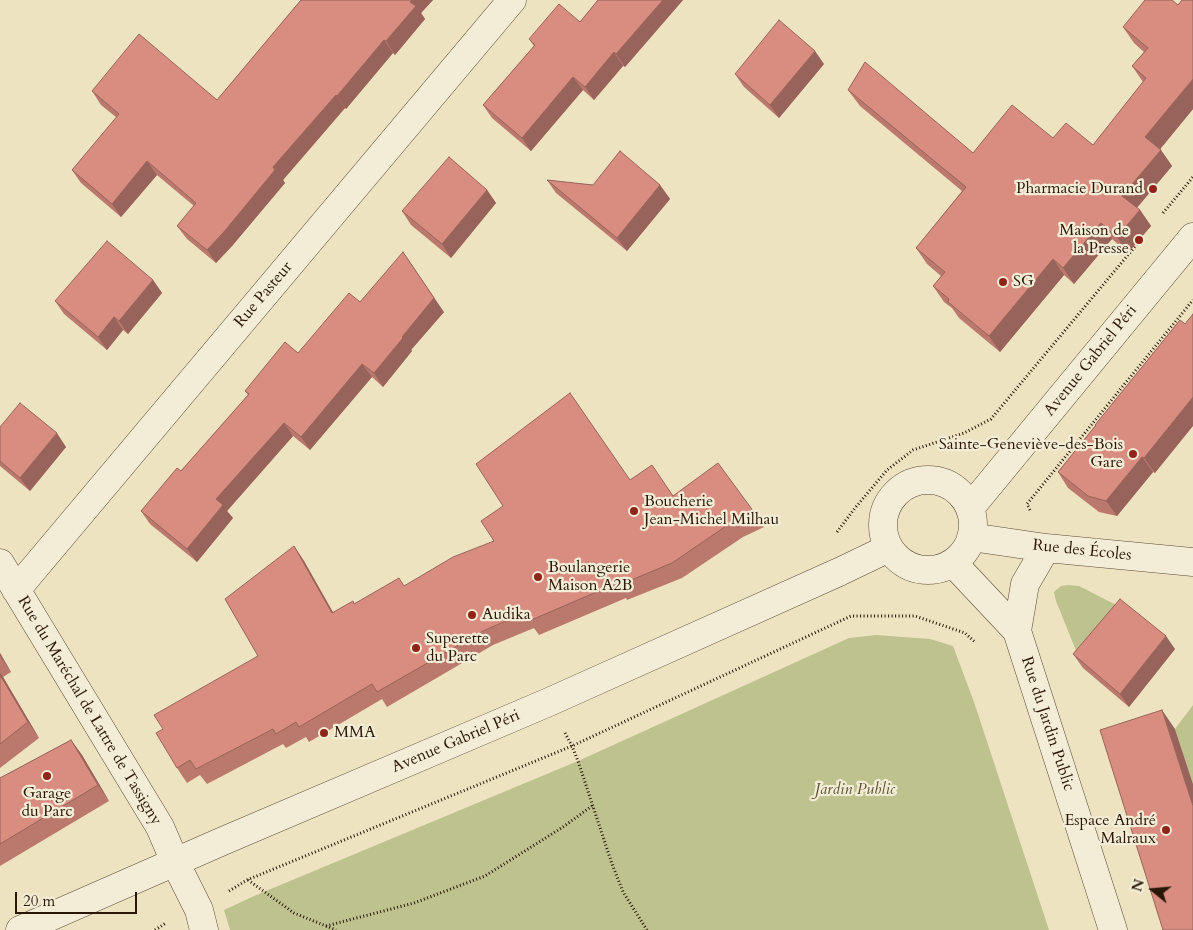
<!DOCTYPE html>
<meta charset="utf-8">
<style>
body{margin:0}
#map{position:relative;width:1193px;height:930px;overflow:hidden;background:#ede3c1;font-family:Cardo,serif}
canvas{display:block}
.north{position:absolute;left:1128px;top:865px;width:50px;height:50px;-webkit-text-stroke:4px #f3edd7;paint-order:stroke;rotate:287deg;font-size:14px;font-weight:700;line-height:20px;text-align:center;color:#291606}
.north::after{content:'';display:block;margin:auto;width:18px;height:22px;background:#291606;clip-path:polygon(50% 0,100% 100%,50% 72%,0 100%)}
.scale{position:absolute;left:15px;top:892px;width:122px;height:22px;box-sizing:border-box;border:2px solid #291606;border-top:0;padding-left:6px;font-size:15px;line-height:18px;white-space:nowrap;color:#291606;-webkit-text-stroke:4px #f3edd7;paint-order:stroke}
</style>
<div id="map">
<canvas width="1193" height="930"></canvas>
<div class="north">N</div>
<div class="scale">20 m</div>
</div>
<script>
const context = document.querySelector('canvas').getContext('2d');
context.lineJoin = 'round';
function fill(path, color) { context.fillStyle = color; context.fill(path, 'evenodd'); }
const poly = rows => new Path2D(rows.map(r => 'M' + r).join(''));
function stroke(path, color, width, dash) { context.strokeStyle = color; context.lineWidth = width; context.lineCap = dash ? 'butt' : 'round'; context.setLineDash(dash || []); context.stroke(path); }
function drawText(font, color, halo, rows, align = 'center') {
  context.font = font + ' Cardo,serif'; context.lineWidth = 4.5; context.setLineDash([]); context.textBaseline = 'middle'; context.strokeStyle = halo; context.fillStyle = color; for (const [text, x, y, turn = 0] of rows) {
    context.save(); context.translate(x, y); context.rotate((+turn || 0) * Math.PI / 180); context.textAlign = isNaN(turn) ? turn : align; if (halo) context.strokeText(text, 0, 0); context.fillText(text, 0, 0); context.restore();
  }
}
const green = poly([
 [1068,585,1079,586,1130,612,1083,668,1056,601,1054,592,1061,586],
 [876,635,930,639,953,646,974,702,1049,930,230,930,224,910,254,896,578,761,849,638],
 [1193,705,1193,784,1175,729]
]);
const path = poly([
 [1163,213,1193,177],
 [1030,510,1027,504,1193,300],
 [837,532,855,508,887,470,913,450,964,433,991,419,1143,237],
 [565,733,572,746,578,761,612,864,623,892,647,930],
 [248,880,294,913,336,930],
 [229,891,247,880,572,746,851,616,915,616,965,633,975,642],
 [326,926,414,903,485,876,563,827,592,806],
 [155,930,166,923]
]);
const minor = poly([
 '883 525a45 45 0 1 1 90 0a45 45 0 1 1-90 0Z',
 [970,508,1193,237],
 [971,537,1046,548,1193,562],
 [0,563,160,827,175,862,199,910,204,930],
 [953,563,1017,631,1113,930],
 [16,590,512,0],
 [1017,631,1025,584,1046,548],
 [20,930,223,841,549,702,839,572,889,548]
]);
const wall = poly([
 [301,0,433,0,421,13,425,19,395,55,393,53,346,109,345,108,283,180,285,183,232,246,216,263,187,239,177,226,194,206,157,175,121,217,81,183,72,170,117,118,101,105,92,91,217,100],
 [598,0,683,0,625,67,623,66,594,100,583,90,531,151,492,118,483,105,534,46,529,39,580,22],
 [1193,0,1193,109,1160,149,1172,166,1137,208,1140,210,1151,226,1128,253,1112,239,1074,284,1064,275,1000,352,959,318,952,308,944,302,933,286,941,276,927,264,916,248,962,191,860,106,848,90,973,153,1053,138,1093,145,1143,82,1132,66,1144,52,1134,43,1123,27,1178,5],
 [824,64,779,118,744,87,735,74],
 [547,180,593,185,660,185,670,199,627,251,556,193],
 [487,190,496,203,451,258,411,225,402,211],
 [153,280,162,293,128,334,123,330,107,350,64,314,55,301],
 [360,302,444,312,411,350,412,351,383,387,372,377,310,450,293,436,227,511,233,518,197,562,150,524,141,511,181,471,248,395,245,391,298,353],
 [1180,320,1155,473,1153,472,1117,516,1099,512,1068,488,1058,472],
 [0,427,66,447,30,491,0,466],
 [630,480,673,496,754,512,764,527,743,537,682,578,627,600,626,598,539,635,534,628,493,645,387,707,382,699,309,742,306,737,286,748,283,744,207,784,200,775,187,783,177,768,163,729,258,656,294,546,304,561,333,613,354,604,404,586,494,541],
 [1175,649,1129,707,1083,668,1073,654],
 [0,653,11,672,3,677,39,738,0,768],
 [71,740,82,755,109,801,0,866,0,778]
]);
const shadedWall = poly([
 [412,0,433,0,421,13,425,19,395,55,386,41],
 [663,0,683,0,625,67,616,54],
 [384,40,393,53,346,109,337,96],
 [815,51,824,64,779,118,770,105],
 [614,52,623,66,594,100,585,87],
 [573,77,583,90,531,151,522,138],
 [1193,79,1193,109,1157,153,1145,137],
 [336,95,345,108,283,180,285,183,232,246,216,263,207,250,273,167],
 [1161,150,1172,166,1133,212,1122,196],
 [147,161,157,175,121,217,112,204],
 [660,185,670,199,627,251,617,238],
 [487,190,496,203,451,258,442,244],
 [1140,210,1151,226,1128,253,1117,237],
 [1101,223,1112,239,1074,284,1063,268],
 [403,252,444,312,411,350,412,351,383,387,374,373],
 [1053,259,1064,275,1000,352,989,336],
 [153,280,162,293,128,334,119,321],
 [114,317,123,330,107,350,98,337],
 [362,364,372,377,310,450,301,437],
 [1193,397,1193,426,1155,473,1144,458],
 [284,423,293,436,227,511,233,518,197,562,187,549,216,499],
 [57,433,66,447,30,491,20,478],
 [1142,457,1153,472,1117,516,1106,501],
 [294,546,304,561,342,628,332,613],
 [1166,636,1175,649,1129,707,1120,694],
 [0,653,11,672,0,656],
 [0,673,3,677,39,738,28,722,0,675],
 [1162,710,1175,729,1193,784,1193,806],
 [71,740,82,755,109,801,98,785]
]);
const building = poly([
 [301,0,412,0,410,2,416,6,386,41,384,40,337,96,336,95,273,167,275,170,223,233,207,250,177,226,196,203,147,161,112,204,72,170,119,114,92,91,139,34,217,100,301,0],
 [598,0,663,0,616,54,614,52,585,87,573,77,522,138,483,105,535,45,529,39,559,4,580,22,598,0],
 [1145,0,1172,0,1178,5,1182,0,1193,0,1193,79,1145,137,1161,150,1122,196,1140,210,1117,237,1101,223,1063,268,1053,259,989,336,948,302,949,299,933,286,945,272,916,248,966,187,848,90,865,62,973,153,1012,105,1053,138,1066,123,1093,145,1146,78,1132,66,1148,48,1123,27,1145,0],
 [779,20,815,51,770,105,735,74,779,20],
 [620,151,660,185,617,238,547,180,593,185,620,151],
 [449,157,487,190,442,244,402,211,449,157],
 [107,241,153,280,119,321,114,317,98,337,55,301,107,241],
 [403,252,434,298,402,337,403,338,374,373,362,364,301,437,284,423,216,499,223,505,187,549,141,511,177,468,181,471,249,394,245,391,285,342,298,353,349,293,360,302,403,252],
 [1193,314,1193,397,1144,458,1142,457,1106,501,1088,496,1058,472,1096,425,1095,425,1180,320,1185,324,1193,314],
 [570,393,630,480,652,465,673,496,718,463,754,512,732,522,672,563,617,586,615,584,529,621,524,613,483,631,377,692,372,684,299,727,296,722,276,734,273,729,196,769,190,760,177,768,156,733,163,729,154,715,258,656,225,599,294,546,332,613,353,601,354,604,399,578,404,586,453,557,494,541,481,521,503,506,476,464,570,393],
 [20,403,57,433,20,478,0,461,0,427,20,403],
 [1120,599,1166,636,1120,694,1073,654,1120,599],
 [0,675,28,722,0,744,0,675],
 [1162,710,1193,806,1193,930,1163,930,1100,730,1162,710],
 [71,740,98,785,0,844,0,778,71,740]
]);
const markers = [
 [1153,189,5,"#8f2418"],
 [1139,240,5,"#8f2418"],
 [1003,282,5,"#8f2418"],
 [1133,454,5,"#8f2418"],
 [634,511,5,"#8f2418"],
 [538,577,5,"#8f2418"],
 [472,615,5,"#8f2418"],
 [416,648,5,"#8f2418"],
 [324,733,5,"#8f2418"],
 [47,776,5,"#8f2418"],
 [1166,830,5,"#8f2418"]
];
const poiNames = [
 ["Pharmacie Durand",1143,189,"right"],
 ["Maison de",1129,231,"right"],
 ["la Presse",1129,249,"right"],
 ["SG",1013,282],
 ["Sainte-Geneviève-des-Bois",1123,445,"right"],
 ["Gare",1123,463,"right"],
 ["Boucherie",644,502],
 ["Jean-Michel Milhau",644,520],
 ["Boulangerie",548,568],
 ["Maison A2B",548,586],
 ["Audika",482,615],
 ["Superette",426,639],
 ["du Parc",426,657],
 ["MMA",334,733],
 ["Garage",47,794,"center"],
 ["du Parc",47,812,"center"],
 ["Espace André",1156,821,"right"],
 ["Malraux",1156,839,"right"]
];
const streetNames = [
 ["Rue Pasteur",264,295,-50],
 ["Avenue Gabriel Péri",1091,361,-51],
 ["Rue des Écoles",1082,551,6],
 ["Rue du Maréchal de Lattre de Tassigny",89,711,59],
 ["Rue du Jardin Public",1047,724,72],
 ["Avenue Gabriel Péri",456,742,-23]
];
const parkNames = [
 ["Jardin Public",855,790]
];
fill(green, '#bec28e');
stroke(minor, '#5a4935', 29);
stroke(path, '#291606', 3, [1, 2.5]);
stroke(minor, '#f3edd7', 28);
fill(wall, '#bb796e');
fill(shadedWall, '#98635a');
fill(building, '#d98d80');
stroke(building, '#98635a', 1);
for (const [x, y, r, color] of markers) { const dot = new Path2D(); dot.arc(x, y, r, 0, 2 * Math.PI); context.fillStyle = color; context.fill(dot); stroke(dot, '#f3edd7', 2); }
drawText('16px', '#291606', '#f3edd7', poiNames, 'left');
drawText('16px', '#291606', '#f3edd7', streetNames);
drawText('italic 16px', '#5d5236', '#f3edd7', parkNames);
</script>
